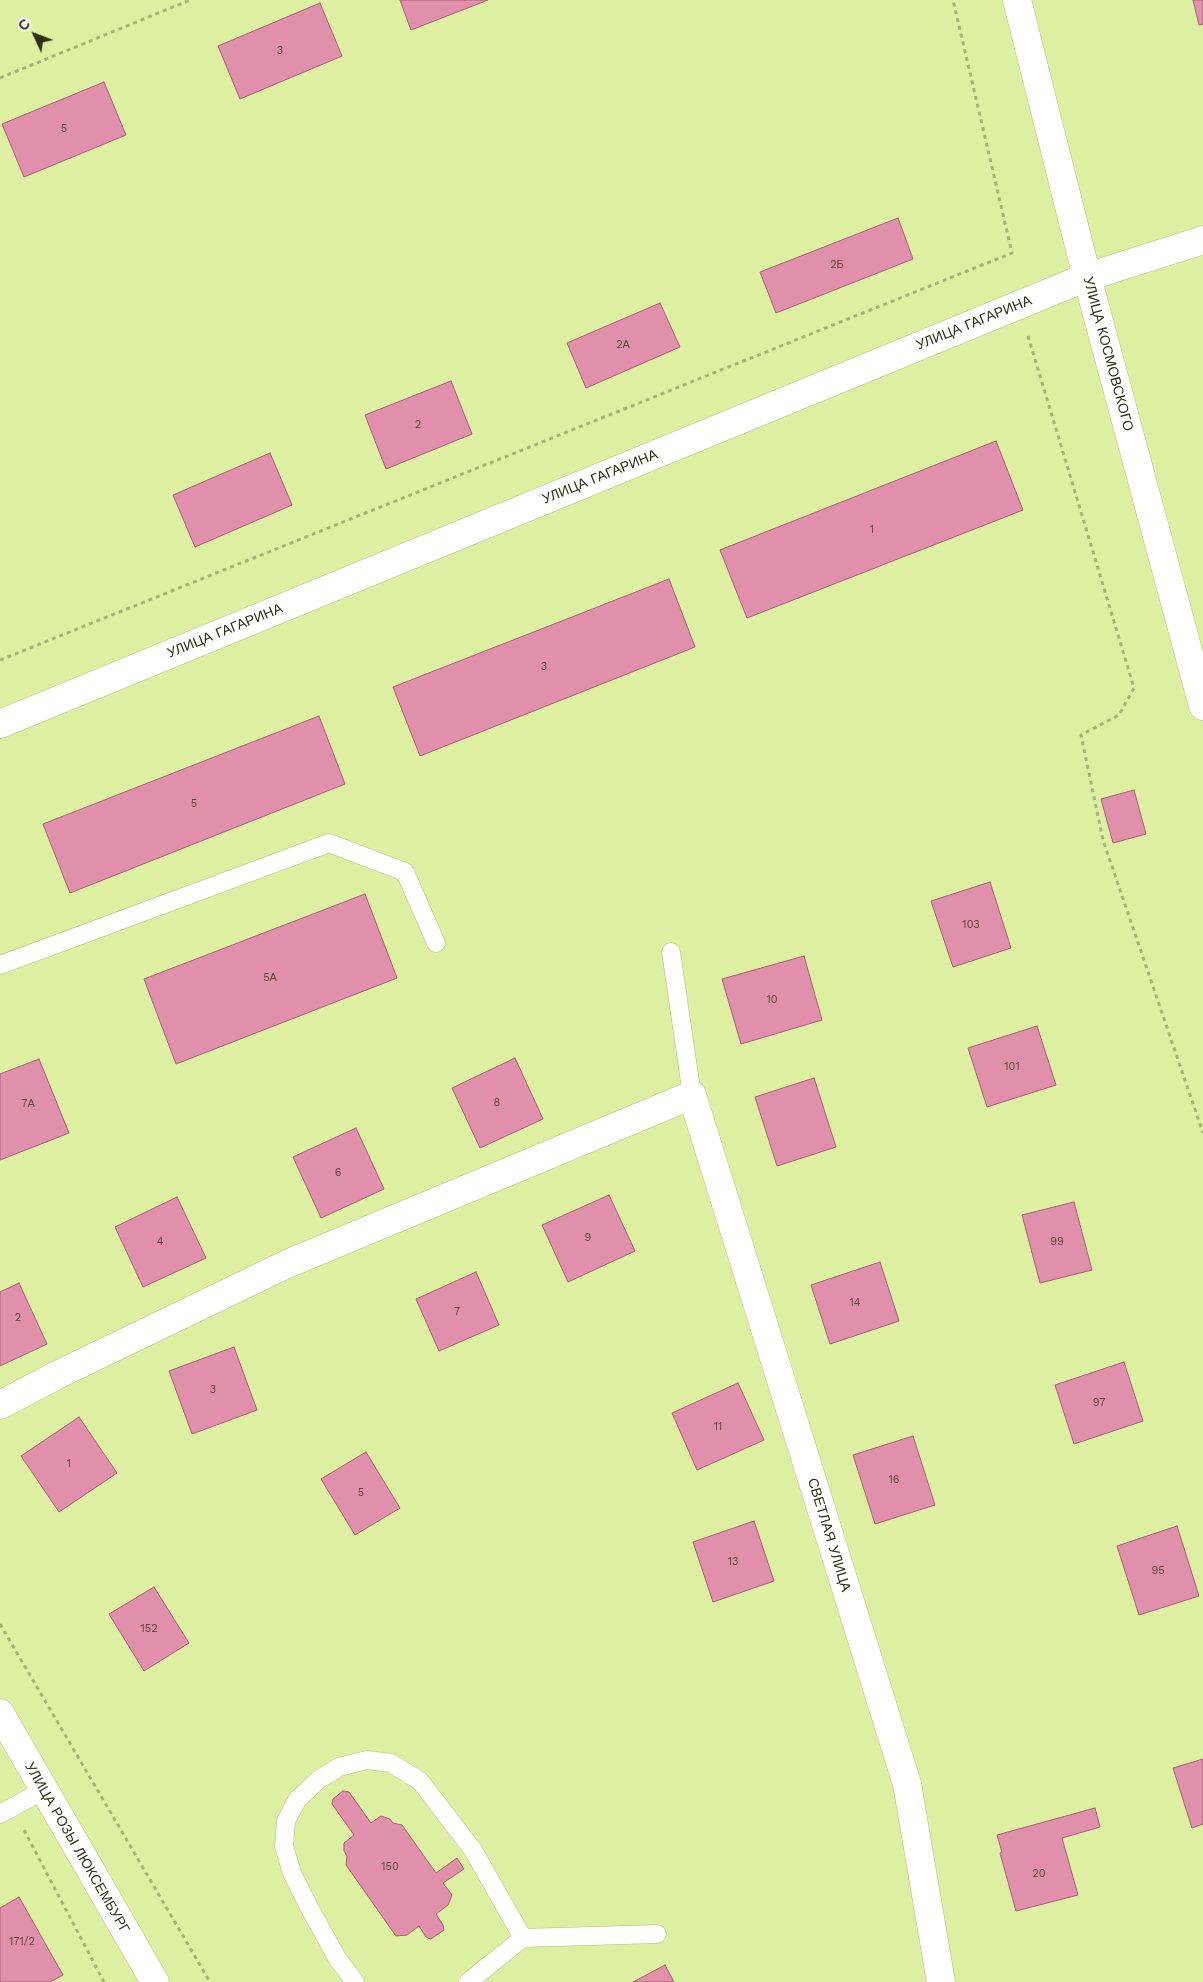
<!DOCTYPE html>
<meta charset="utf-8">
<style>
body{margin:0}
#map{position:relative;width:1203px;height:1982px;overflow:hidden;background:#ddefa1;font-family:"Work Sans",sans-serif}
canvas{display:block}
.north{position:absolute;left:10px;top:10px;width:50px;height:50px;-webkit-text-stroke:4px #fff;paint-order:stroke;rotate:313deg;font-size:14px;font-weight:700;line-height:20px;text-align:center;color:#2c3213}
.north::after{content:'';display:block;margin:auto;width:18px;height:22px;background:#2c3213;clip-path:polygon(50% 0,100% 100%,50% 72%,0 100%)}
</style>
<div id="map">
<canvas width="1203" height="1982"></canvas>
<div class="north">С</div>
</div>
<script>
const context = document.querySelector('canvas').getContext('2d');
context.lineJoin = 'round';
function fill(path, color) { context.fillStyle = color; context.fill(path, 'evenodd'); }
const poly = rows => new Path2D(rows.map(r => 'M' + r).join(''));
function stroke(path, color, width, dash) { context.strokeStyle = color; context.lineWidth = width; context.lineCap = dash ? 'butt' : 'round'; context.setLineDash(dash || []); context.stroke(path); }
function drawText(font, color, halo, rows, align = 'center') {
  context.font = font + ' "Work Sans",sans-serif'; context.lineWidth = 4; context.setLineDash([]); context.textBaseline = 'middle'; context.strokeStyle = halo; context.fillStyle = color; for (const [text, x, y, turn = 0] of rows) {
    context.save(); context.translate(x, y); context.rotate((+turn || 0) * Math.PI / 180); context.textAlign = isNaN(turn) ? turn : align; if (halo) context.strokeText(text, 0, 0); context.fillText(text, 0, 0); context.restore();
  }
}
const building = poly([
 [400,0,488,0,411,30,400,0],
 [1193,0,1203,0,1203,24,1199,25,1193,0],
 [320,3,342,56,240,99,218,46,320,3],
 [104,82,126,135,24,177,2,124,104,82],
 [898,218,913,259,776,313,760,272,898,218],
 [660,303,680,347,586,388,567,343,660,303],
 [451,381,472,434,386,469,365,415,451,381],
 [996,441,1023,510,747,618,720,550,996,441],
 [270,453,292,505,195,547,173,495,270,453],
 [669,579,695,647,420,756,393,687,669,579],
 [319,716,345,784,70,893,43,824,319,716],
 [1134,790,1146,834,1113,843,1101,799,1134,790],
 [990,882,1011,948,953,967,931,901,990,882],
 [365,894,397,978,176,1064,144,979,365,894],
 [804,956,822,1020,741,1044,722,979,804,956],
 [1037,1026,1056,1085,987,1107,968,1048,1037,1026],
 [515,1058,543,1119,480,1148,452,1088,515,1058],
 [39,1059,69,1133,0,1160,0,1074,39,1059],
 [814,1078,836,1147,777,1166,755,1097,814,1078],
 [356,1128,384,1189,321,1218,293,1157,356,1128],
 [609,1195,635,1251,568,1282,542,1225,609,1195],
 [177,1197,206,1258,143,1287,115,1227,177,1197],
 [1074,1202,1092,1270,1040,1283,1022,1215,1074,1202],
 [880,1262,899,1321,830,1344,811,1285,880,1262],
 [476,1272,499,1325,439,1351,416,1299,476,1272],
 [19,1283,47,1344,0,1366,0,1292,19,1283],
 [234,1347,257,1410,192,1434,169,1371,234,1347],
 [1124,1362,1143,1421,1074,1444,1055,1385,1124,1362],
 [738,1383,764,1440,697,1470,672,1413,738,1383],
 [79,1417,117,1473,59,1512,21,1456,79,1417],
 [913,1436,935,1505,875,1524,853,1455,913,1436],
 [366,1452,400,1508,355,1535,321,1479,366,1452],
 [754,1521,774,1581,713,1602,693,1542,754,1521],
 [1177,1526,1199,1596,1139,1615,1117,1546,1177,1526],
 [154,1587,189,1643,144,1671,109,1614,154,1587],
 [1203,1759,1203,1824,1192,1828,1173,1768,1203,1759],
 [343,1791,349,1792,371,1823,381,1816,390,1819,393,1823,402,1825,436,1873,457,1858,464,1869,443,1883,452,1895,448,1905,436,1914,443,1925,444,1930,431,1939,426,1937,419,1926,407,1935,396,1936,346,1865,347,1856,344,1851,344,1843,354,1835,332,1804,333,1799,343,1791],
 [1095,1808,1100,1827,1062,1838,1078,1895,1016,1911,1000,1853,1002,1852,997,1835,1095,1808],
 [19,1897,63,1975,50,1982,0,1982,0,1908,19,1897],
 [665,1965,674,1982,633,1982,665,1965]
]);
const path = poly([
 [0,78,190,0],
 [1028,336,1134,688,1119,715,1081,735,1103,840,1203,1133],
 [0,660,1012,253,953,0],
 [0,1624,210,1982],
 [24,1830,104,1982]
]);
const service = poly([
 [671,952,692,1095],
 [0,965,329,843,405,872,436,943],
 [0,1814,44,1790],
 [523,1938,657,1934],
 [355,1982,337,1958,309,1907,292,1873,284,1846,286,1821,297,1800,318,1780,339,1767,367,1760,391,1763,420,1781,473,1850,523,1938,468,1982]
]);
const minor = poly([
 [1087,277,1203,240],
 [0,1405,55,1376,287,1264,692,1095,907,1784,941,1982],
 [0,1713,155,1982]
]);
const tertiary = poly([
 [0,724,1087,277]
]);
const secondary = poly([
 [1017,0,1087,277,1203,706]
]);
const numberNames = [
 ["3",280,51],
 ["5",64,129],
 ["2Б",837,265],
 ["2А",623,345],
 ["2",418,425],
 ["1",872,530],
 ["3",544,667],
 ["5",194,804],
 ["103",971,925],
 ["5А",270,978],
 ["10",772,1000],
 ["101",1012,1067],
 ["8",497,1103],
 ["7А",28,1104],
 ["6",338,1173],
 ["9",588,1238],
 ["4",160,1242],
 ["99",1057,1242],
 ["14",855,1303],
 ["7",457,1312],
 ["2",18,1318],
 ["3",213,1390],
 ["97",1099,1403],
 ["11",718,1427],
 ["1",69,1464],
 ["16",894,1480],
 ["5",361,1493],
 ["13",733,1562],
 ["95",1158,1571],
 ["152",149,1629],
 ["150",390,1867],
 ["20",1039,1874],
 ["171/2",22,1942]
];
const streetNames = [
 ["УЛИЦА ГАГАРИНА",974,323,-22],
 ["УЛИЦА КОСМОВСКОГО",1108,354,75],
 ["УЛИЦА ГАГАРИНА",600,477,-22],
 ["УЛИЦА ГАГАРИНА",225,631,-22],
 ["СВЕТЛАЯ УЛИЦА",829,1535,73],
 ["УЛИЦА РОЗЫ ЛЮКСЕМБУРГ",77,1848,60]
];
fill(building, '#e090aa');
stroke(building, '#a85e77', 1);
stroke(service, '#b0c175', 19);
stroke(minor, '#b0c175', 29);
stroke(tertiary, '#b0c175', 29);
stroke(secondary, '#b0c175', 29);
stroke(path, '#a5b374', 3, [4, 4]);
stroke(service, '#fff', 18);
stroke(minor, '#fff', 28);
stroke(tertiary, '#fff', 28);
stroke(secondary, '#fff', 28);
drawText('11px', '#594a39', null, numberNames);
drawText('14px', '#2c3213', '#fff', streetNames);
</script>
